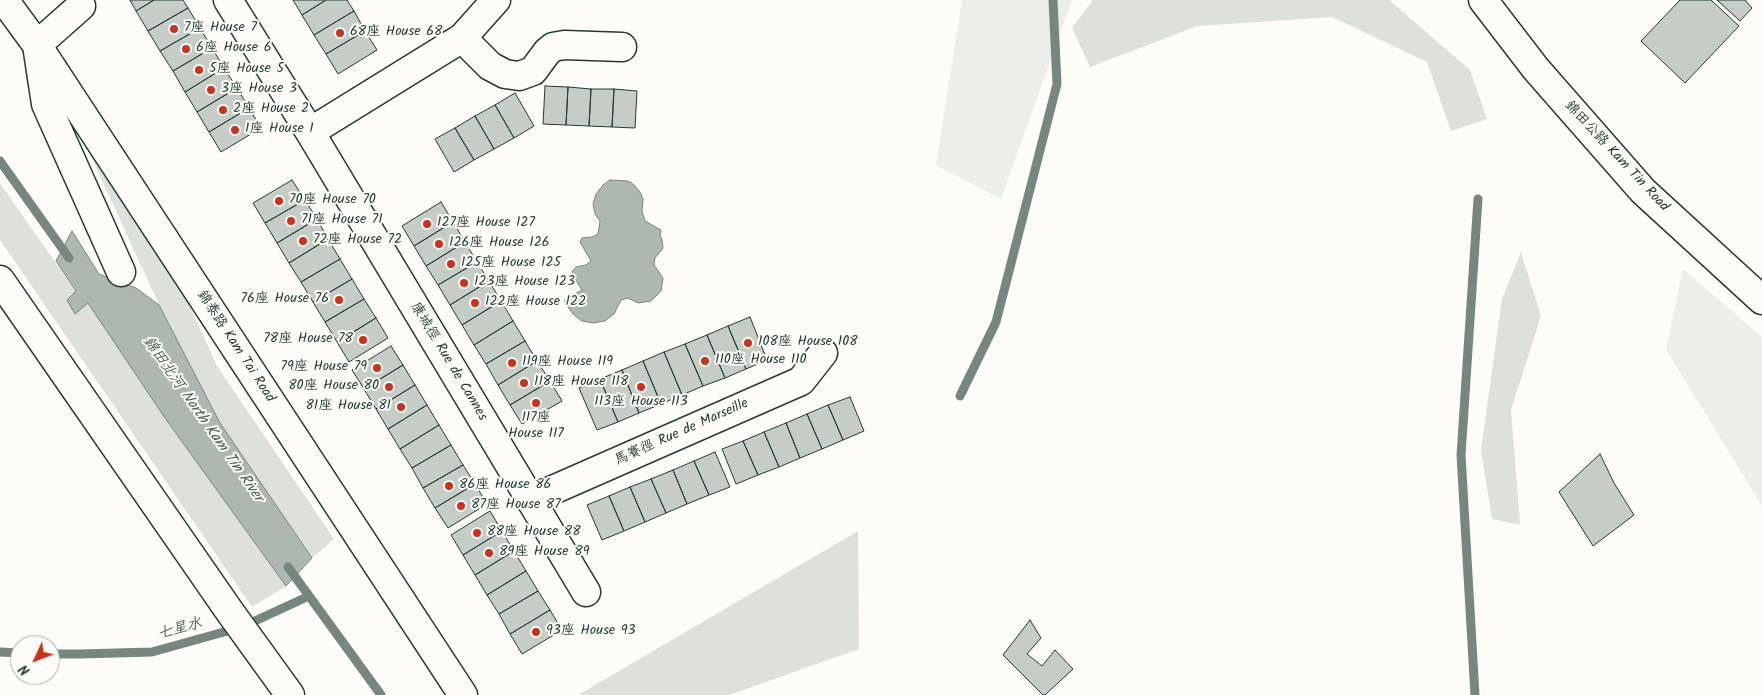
<!DOCTYPE html>
<meta charset="utf-8">
<style>
body{margin:0}
#map{position:relative;width:1762px;height:695px;overflow:hidden;background:#fdfcf7;font-family:Kalam,sans-serif}
canvas{display:block}
.north{position:absolute;left:10px;top:635px;width:50px;height:50px;box-sizing:border-box;background:#fdfcf7;border:1px solid #a4b0a9;border-radius:50%;rotate:227deg;font-size:14px;font-weight:700;line-height:20px;text-align:center;color:#1f3d34}
.north::after{content:'';display:block;margin:auto;width:18px;height:22px;background:#c8321e;clip-path:polygon(50% 0,100% 100%,50% 72%,0 100%)}
</style>
<div id="map">
<canvas width="1762" height="695"></canvas>
<div class="north">N</div>
</div>
<script>
const context = document.querySelector('canvas').getContext('2d');
context.lineJoin = 'round';
function fill(path, color) { context.fillStyle = color; context.fill(path, 'evenodd'); }
const poly = rows => new Path2D(rows.map(r => 'M' + r).join(''));
function stroke(path, color, width, dash) { context.strokeStyle = color; context.lineWidth = width; context.lineCap = dash ? 'butt' : 'round'; context.setLineDash(dash || []); context.stroke(path); }
function drawText(font, color, halo, rows, align = 'center') {
  context.font = font + ' Kalam,"LXGW WenKai TC",sans-serif'; context.lineWidth = 4; context.setLineDash([]); context.textBaseline = 'middle'; context.strokeStyle = halo; context.fillStyle = color; for (const [text, x, y, turn = 0] of rows) {
    context.save(); context.translate(x, y); context.rotate((+turn || 0) * Math.PI / 180); context.textAlign = isNaN(turn) ? turn : align; if (halo) context.strokeText(text, 0, 0); context.fillText(text, 0, 0); context.restore();
  }
}
const built = poly([
 [962,0,1072,0,1001,199,936,165],
 [1683,269,1762,337,1762,506,1666,349]
]);
const green = poly([
 [1093,0,1389,0,1470,70,1487,119,1451,131,1427,62,1332,17,1197,26,1090,67,1072,28],
 [90,154,177,278,217,366,334,539,312,558,220,423,159,305],
 [0,183,76,292,75,313,88,302,286,586,252,607,0,240],
 [1521,252,1541,316,1511,410,1520,525,1492,519,1481,450,1502,299],
 [858,531,859,649,729,695,578,695]
]);
const water = poly([
 [610,180,628,181,633,184,640,192,643,199,642,211,645,221,661,230,660,236,662,239,663,248,655,258,654,265,663,278,661,291,651,301,638,303,628,298,621,300,614,314,605,321,593,323,582,321,573,314,565,303,565,299,582,290,573,276,572,271,576,267,586,265,591,261,580,242,582,238,592,237,598,234,600,221,595,214,593,204,596,194,603,185,610,180],
 [72,231,99,274,136,288,159,305,220,423,312,558,286,586,165,418,88,303,75,314,67,300,76,291,56,261,72,231]
]);
const stream = poly([
 [0,161,69,258],
 [960,396,996,322,1057,84,1053,0],
 [288,567,381,695],
 [0,652,20,653],
 [50,654,80,654,152,652,242,627,309,596],
 [1475,695,1461,455,1478,199]
]);
const building = poly([
 [130,0,154,0,136,11,130,0],
 [154,0,183,0,188,8,148,31,136,11,154,0],
 [293,0,326,0,302,15,293,0],
 [326,0,347,0,354,11,314,35,302,15,326,0],
 [1680,0,1711,0,1739,26,1685,83,1641,41,1680,0],
 [1717,0,1745,0,1752,8,1740,21,1717,0],
 [188,8,200,28,160,51,148,31,188,8],
 [354,11,365,31,326,54,314,35,354,11],
 [200,28,212,48,173,71,160,51,200,28],
 [365,31,377,50,338,74,326,54,365,31],
 [212,48,224,68,185,92,173,71,212,48],
 [224,68,237,88,197,112,185,92,224,68],
 [545,86,568,87,566,125,543,124,545,86],
 [568,87,591,89,589,126,566,125,568,87],
 [237,88,249,108,209,132,197,112,237,88],
 [591,89,614,89,612,127,589,126,591,89],
 [614,89,637,91,635,128,612,127,614,89],
 [515,93,534,126,514,138,495,105,515,93],
 [495,105,514,138,494,149,475,116,495,105],
 [249,108,261,128,221,152,209,132,249,108],
 [475,116,494,149,474,160,455,128,475,116],
 [455,128,474,160,454,172,435,139,455,128],
 [292,180,305,200,265,223,253,203,292,180],
 [305,200,317,219,277,243,265,223,305,200],
 [441,202,453,222,414,246,402,226,441,202],
 [317,219,328,239,289,263,277,243,317,219],
 [453,222,465,242,426,266,414,246,453,222],
 [328,239,340,259,301,282,289,263,328,239],
 [465,242,477,262,438,285,426,266,465,242],
 [340,259,352,279,313,302,301,282,340,259],
 [477,262,489,281,450,305,438,285,477,262],
 [352,279,364,299,325,322,313,302,352,279],
 [489,281,501,301,462,325,450,305,489,281],
 [364,299,376,318,337,342,325,322,364,299],
 [501,301,513,321,474,345,462,325,501,301],
 [750,317,767,360,746,369,728,326,750,317],
 [376,318,388,338,349,362,337,342,376,318],
 [513,321,525,341,486,364,474,345,513,321],
 [728,326,746,369,725,378,707,335,728,326],
 [707,335,725,378,703,386,685,344,707,335],
 [525,341,537,361,498,385,486,364,525,341],
 [685,344,703,386,682,395,664,352,685,344],
 [391,346,403,365,364,389,352,370,391,346],
 [664,352,682,395,661,404,643,361,664,352],
 [537,361,550,381,510,405,498,385,537,361],
 [643,361,661,404,639,413,622,370,643,361],
 [403,365,415,385,376,409,364,389,403,365],
 [622,370,639,413,618,422,600,379,622,370],
 [600,379,618,422,597,430,579,388,600,379],
 [550,381,562,401,522,424,510,405,550,381],
 [415,385,427,405,388,429,376,409,415,385],
 [850,397,864,431,843,440,828,405,850,397],
 [427,405,439,425,400,449,388,429,427,405],
 [828,405,843,440,822,449,807,414,828,405],
 [807,414,822,449,800,458,786,423,807,414],
 [786,423,800,458,779,467,764,432,786,423],
 [439,425,451,445,412,468,400,449,439,425],
 [764,432,779,467,758,475,743,441,764,432],
 [743,441,758,475,736,484,722,449,743,441],
 [451,445,463,465,423,488,412,468,451,445],
 [715,452,730,487,709,495,694,461,715,452],
 [1600,454,1614,483,1634,515,1593,546,1559,492,1600,454],
 [694,461,709,495,687,504,673,470,694,461],
 [463,465,475,484,435,508,423,488,463,465],
 [673,470,687,504,666,513,651,479,673,470],
 [651,479,666,513,645,522,630,487,651,479],
 [475,484,487,504,448,528,435,508,475,484],
 [630,487,645,522,624,531,609,496,630,487],
 [609,496,624,531,602,540,587,505,609,496],
 [490,511,502,531,463,555,451,535,490,511],
 [502,531,514,551,475,575,463,555,502,531],
 [514,551,526,571,487,595,475,575,514,551],
 [526,571,538,591,499,614,487,595,526,571],
 [538,591,550,610,510,634,499,614,538,591],
 [550,610,562,630,522,654,510,634,550,610],
 [1030,620,1041,638,1027,654,1042,666,1055,650,1073,669,1045,695,1043,695,1003,655,1030,620]
]);
const minor = poly([
 [4,0,37,45,463,695],
 [228,0,310,132,586,592],
 [81,6,37,45,46,104,121,272],
 [462,38,490,66,505,74,519,76,533,71,547,52,553,47,564,45,622,47],
 [310,132,462,38,496,0],
 [0,280,230,612,290,695],
 [530,500,801,381,823,353]
]);
const major = poly([
 [1483,0,1536,69,1643,191,1762,300]
]);
const markers = [
 [174,29,5,"#c8321e"],
 [340,33,5,"#c8321e"],
 [186,49,5,"#c8321e"],
 [199,70,5,"#c8321e"],
 [211,90,5,"#c8321e"],
 [223,110,5,"#c8321e"],
 [235,130,5,"#c8321e"],
 [279,201,5,"#c8321e"],
 [291,221,5,"#c8321e"],
 [427,224,5,"#c8321e"],
 [303,241,5,"#c8321e"],
 [439,244,5,"#c8321e"],
 [451,264,5,"#c8321e"],
 [464,283,5,"#c8321e"],
 [339,300,5,"#c8321e"],
 [475,303,5,"#c8321e"],
 [363,340,5,"#c8321e"],
 [748,343,5,"#c8321e"],
 [705,361,5,"#c8321e"],
 [512,363,5,"#c8321e"],
 [377,368,5,"#c8321e"],
 [524,383,5,"#c8321e"],
 [389,387,5,"#c8321e"],
 [641,387,5,"#c8321e"],
 [536,403,5,"#c8321e"],
 [401,407,5,"#c8321e"],
 [449,486,5,"#c8321e"],
 [461,506,5,"#c8321e"],
 [477,533,5,"#c8321e"],
 [489,553,5,"#c8321e"],
 [536,632,5,"#c8321e"]
];
const poiNames = [
 ["7座 House 7",184,29],
 ["68座 House 68",350,33],
 ["6座 House 6",196,49],
 ["5座 House 5",209,70],
 ["3座 House 3",221,90],
 ["2座 House 2",233,110],
 ["1座 House 1",245,130],
 ["70座 House 70",289,201],
 ["71座 House 71",301,221],
 ["127座 House 127",437,224],
 ["72座 House 72",313,241],
 ["126座 House 126",449,244],
 ["125座 House 125",461,264],
 ["123座 House 123",474,283],
 ["76座 House 76",329,300,"right"],
 ["122座 House 122",485,303],
 ["78座 House 78",353,340,"right"],
 ["108座 House 108",758,343],
 ["110座 House 110",715,361],
 ["119座 House 119",522,363],
 ["79座 House 79",367,368,"right"],
 ["118座 House 118",534,383],
 ["80座 House 80",379,387,"right"],
 ["113座 House 113",641,403,"center"],
 ["81座 House 81",391,407,"right"],
 ["117座",536,419,"center"],
 ["House 117",536,435,"center"],
 ["86座 House 86",459,486],
 ["87座 House 87",471,506],
 ["88座 House 88",487,533],
 ["89座 House 89",499,553],
 ["93座 House 93",546,632]
];
const streetNames = [
 ["錦田公路 Kam Tin Road",1616,157,47],
 ["錦泰路 Kam Tai Road",235,347,57],
 ["康城徑 Rue de Cannes",448,362,59],
 ["馬賽徑 Rue de Marseille",682,433,-24]
];
const waterNames = [
 ["錦田北河 North Kam Tin River",202,420,55],
 ["七星水",180,630,-15]
];
fill(built, '#eceee9');
fill(green, '#dde0db');
fill(water, '#aeb8b1');
stroke(water, '#75877f', 1);
stroke(stream, '#75877f', 9);
fill(building, '#c6cdc7');
stroke(building, '#1f3d34', 1);
stroke(minor, '#1f3d34', 31);
stroke(major, '#1f3d34', 31);
stroke(minor, '#fdfcf7', 28);
stroke(major, '#fdfcf7', 28);
for (const [x, y, r, color] of markers) { const dot = new Path2D(); dot.arc(x, y, r, 0, 2 * Math.PI); context.fillStyle = color; context.fill(dot); stroke(dot, '#fdfcf7', 2); }
drawText('14px', '#1f3d34', '#fdfcf7', poiNames, 'left');
drawText('14px', '#1f3d34', '#fdfcf7', streetNames);
drawText('italic 15px', '#435c53', '#fdfcf7', waterNames);
</script>
